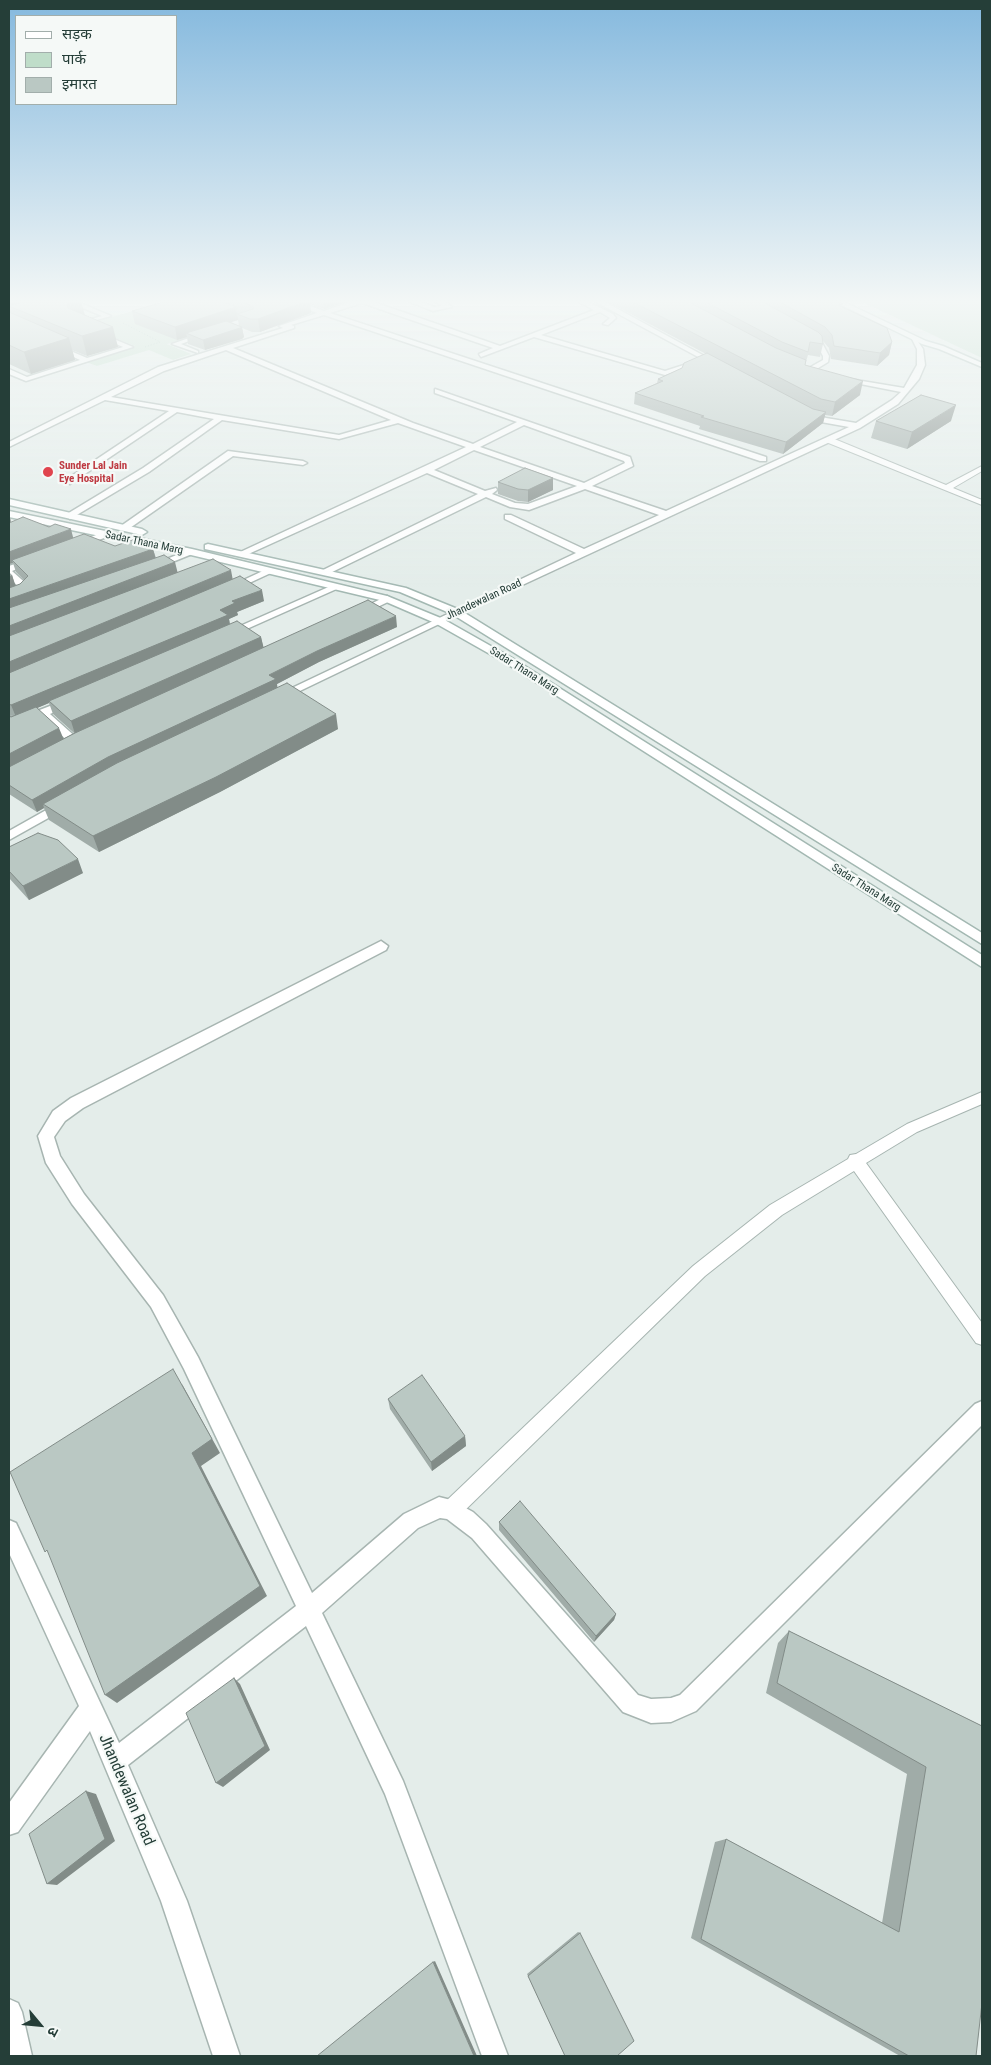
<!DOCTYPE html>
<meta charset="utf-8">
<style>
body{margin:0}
#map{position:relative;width:991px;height:2065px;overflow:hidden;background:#e4edea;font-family:"Roboto Condensed","Noto Sans Devanagari",sans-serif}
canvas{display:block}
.frame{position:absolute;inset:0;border:10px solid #253e38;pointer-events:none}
.legend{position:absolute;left:15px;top:15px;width:162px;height:90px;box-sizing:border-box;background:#f5f9f7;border:1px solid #a2aeab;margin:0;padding:6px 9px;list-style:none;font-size:15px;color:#253e38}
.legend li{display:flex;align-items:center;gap:10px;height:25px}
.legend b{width:25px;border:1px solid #a2aeab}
.north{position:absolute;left:15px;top:2000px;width:50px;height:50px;-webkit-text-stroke:4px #f5f9f7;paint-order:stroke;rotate:118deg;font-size:14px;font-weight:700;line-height:20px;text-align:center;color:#253e38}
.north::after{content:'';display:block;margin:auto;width:18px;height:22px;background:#253e38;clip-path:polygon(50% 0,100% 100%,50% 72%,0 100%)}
</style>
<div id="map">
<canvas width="991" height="2065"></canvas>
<div class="frame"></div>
<ul class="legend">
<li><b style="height:6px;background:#fff"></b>सड़क</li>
<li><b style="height:14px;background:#bfddc9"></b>पार्क</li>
<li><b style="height:14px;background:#bac8c3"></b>इमारत</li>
</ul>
<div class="north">उ</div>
</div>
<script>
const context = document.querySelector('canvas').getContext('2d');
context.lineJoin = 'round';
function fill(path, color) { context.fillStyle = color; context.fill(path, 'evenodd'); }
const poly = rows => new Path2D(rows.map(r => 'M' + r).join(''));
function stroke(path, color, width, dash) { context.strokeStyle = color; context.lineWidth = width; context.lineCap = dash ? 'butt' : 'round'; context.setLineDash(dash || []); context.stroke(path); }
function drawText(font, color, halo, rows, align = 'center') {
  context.font = font + ' "Roboto Condensed",sans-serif'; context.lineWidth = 4.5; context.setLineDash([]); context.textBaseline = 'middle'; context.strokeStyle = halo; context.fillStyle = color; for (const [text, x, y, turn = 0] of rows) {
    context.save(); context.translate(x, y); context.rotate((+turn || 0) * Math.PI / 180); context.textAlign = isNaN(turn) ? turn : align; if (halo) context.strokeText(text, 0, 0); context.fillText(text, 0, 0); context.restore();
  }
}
const green = poly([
 [860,301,982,301,982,358],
 [140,309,204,333,167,344,191,354,173,360,149,350,97,366,86,362,135,346,83,325]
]);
const path = poly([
 [123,323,160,342],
 [145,347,160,342]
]);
const lane = poly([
 [826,438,832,438,946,485,982,466,982,471,953,488,982,500,982,505,826,442,826,438],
 [982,1092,982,1104,917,1132,866,1163,982,1323,982,1345,976,1343,854,1171,782,1215,705,1276,458,1517,451,1519,444,1517,442,1510,444,1503,693,1266,770,1205,848,1159,850,1155,856,1154,907,1124,982,1092]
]);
const street = poly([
 [285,301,296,301,324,311,353,301,371,301,500,346,594,310,577,301,586,301,613,314,616,318,608,325,603,324,610,318,600,312,541,335,665,371,693,362,697,364,665,375,534,337,481,357,479,354,493,348,362,303,330,313,766,457,766,461,760,461,324,315,291,325,294,326,294,328,233,348,413,423,473,444,517,422,435,393,435,389,630,457,633,466,592,486,666,511,849,427,821,422,803,414,803,410,826,418,856,423,892,400,901,392,840,380,844,378,904,388,917,365,917,349,911,337,915,337,923,349,925,365,919,379,898,404,860,428,460,614,279,701,273,698,275,696,576,553,505,519,505,515,511,515,584,549,659,515,585,489,529,510,510,507,486,497,326,575,323,574,323,570,478,494,427,473,244,556,236,554,466,447,398,423,339,439,222,420,149,472,70,519,66,516,67,514,143,468,214,419,177,412,70,484,66,481,67,479,169,411,105,400,9,447,9,442,158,367,283,328,279,326,317,313,285,301],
 [226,350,391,420,339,435,111,397,164,371,226,350],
 [524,425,624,461,625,463,584,483,480,447,524,425],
 [474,450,577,486,528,504,515,503,492,494,497,490,496,488,485,491,434,470,474,450],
 [408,301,418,301,434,307,442,306,435,301,444,301,452,307,433,311,408,301],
 [594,301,603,301,721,365,715,366,594,301],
 [76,303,80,303,111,316,74,326,74,324,102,316,76,305,76,303],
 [97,332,133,347,26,381,9,374,9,369,27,377,80,360,54,348,56,345,87,358,123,347,95,335,97,332],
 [203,333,208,334,181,344,198,351,198,353,172,344,203,333],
 [805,333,821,341,829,356,828,362,810,373,807,369,823,360,823,356,816,343,803,336,805,333],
 [228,451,303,461,307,463,303,465,233,456,127,530,121,530,121,526,228,451],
 [104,532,109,535,107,537,75,548,70,545,104,532],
 [189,550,197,552,155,569,147,567,189,550],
 [29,559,37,561,12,571,30,587,23,594,9,599,9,593,19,587,9,578,9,566,29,559],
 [265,570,273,572,232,591,224,589,265,570],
 [333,585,341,587,231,636,222,634,333,585],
 [387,596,392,599,390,601,363,614,354,612,387,596],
 [71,698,77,701,75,703,50,714,78,739,78,743,70,743,41,717,15,727,9,725,9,716,16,719,71,698],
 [64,800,70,804,68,807,9,840,9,831,64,800],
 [381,941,388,946,386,950,83,1108,65,1121,54,1137,60,1156,84,1194,163,1295,198,1357,312,1593,404,1514,439,1497,451,1500,473,1512,486,1524,638,1695,651,1699,671,1698,680,1695,975,1404,982,1401,982,1425,696,1711,671,1722,651,1723,623,1712,472,1538,447,1519,440,1518,418,1528,322,1613,403,1781,508,2056,482,2056,385,1794,306,1626,128,1765,187,1901,240,2056,213,2056,161,1901,90,1731,18,1832,9,1835,9,1803,79,1706,9,1553,9,1520,16,1523,119,1743,296,1606,184,1369,151,1307,72,1204,46,1163,38,1136,53,1111,71,1098,381,941],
 [9,1999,18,2003,22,2012,32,2056,9,2056,9,1999]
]);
const secondary = poly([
 [833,301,842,301,926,341,943,346,982,363,982,367,939,349,922,344,833,301],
 [9,499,142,529,147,532,142,535,9,505,9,499],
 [9,511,192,549,387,596,443,619,512,658,982,955,982,967,504,662,435,623,384,601,191,555,9,517,9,511],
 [208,544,406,588,460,610,982,933,982,944,452,614,400,592,205,549,205,545,208,544]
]);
const wall = poly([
 [9,301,85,315,118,347,87,356,72,350,75,360,31,374,9,364],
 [222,301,348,301,324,309,310,304,311,313,260,332,252,332,242,328,244,337,242,339,205,350,188,344,187,337,177,340,135,324,132,311],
 [238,320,239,326,231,322],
 [606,301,837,301,843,307,892,342,889,355,877,366,831,359,829,348,822,340,823,344,820,357,808,355,805,365,860,395,832,416,825,415,823,423,783,454,699,429,700,426,634,404,635,393,657,383,658,379,682,368,706,354],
 [876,421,951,421,907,449,871,438],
 [553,478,553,490,528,502,518,501,498,494,498,482],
 [9,514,11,522,74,538,115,546,153,549,156,558,177,572,233,579,264,601,237,612,238,615,229,619,230,624,261,637,263,647,397,627,319,662,277,684,277,687,338,729,220,792,99,852,49,820,44,808,37,812,9,794,9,716,13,716,9,715,9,572,12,575,15,586,20,584,24,580,16,572,13,563,9,564],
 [49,703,53,714,74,733,63,739,37,708],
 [9,847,83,873,29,900,9,878],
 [388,1399,465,1436,466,1446,432,1471,390,1409],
 [499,1522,616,1614,614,1620,594,1642,499,1530],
 [789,1631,982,1726,976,2056,900,2056,691,1938,715,1842,726,1839,882,1923,907,1774,766,1693,778,1643],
 [578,1932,580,1933,565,2056,527,1974]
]);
const shadedWall = poly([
 [9,301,53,301,9,306,13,318,9,320],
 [75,301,81,301,86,319,68,308,67,304],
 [307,301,310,301,311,313,260,332,258,319],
 [323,301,348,301,324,309],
 [236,307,238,320,191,335,186,333,187,337,177,340,175,327],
 [113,327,118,347,87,356,82,336],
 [242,327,244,337,242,339,205,350,203,340],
 [69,338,75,360,31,374,24,352],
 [892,342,889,355,877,366,880,353],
 [863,381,860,395,832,416,835,402],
 [956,405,951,421,907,449,912,432],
 [826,412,823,423,783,454,786,442],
 [553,478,553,490,528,502,528,490],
 [9,514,12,525,9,527],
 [71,529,74,541,12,560,13,563,9,564,9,552],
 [153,549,156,560,9,612,9,599],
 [175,562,178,574,9,639,9,626],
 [231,570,233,581,9,676,9,662],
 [12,575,16,587,9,591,9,577],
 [262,590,264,601,237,612,238,615,229,619,230,626,49,701,49,703,16,717,11,705,220,610,232,601],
 [396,616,397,627,319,662,277,684,278,691,43,804,44,808,37,812,32,800,108,757,317,651],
 [261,637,264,649,75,734,71,721],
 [336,714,338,729,220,792,99,852,93,836],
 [59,728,64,740,9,769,9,754],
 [78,859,83,873,29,900,23,886],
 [182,1384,220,1453,201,1466,267,1596,117,1703,105,1695,192,1453],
 [465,1436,466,1446,432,1471,431,1462],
 [616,1614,614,1620,594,1642,596,1636],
 [234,1678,240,1684,270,1750,223,1787,216,1783],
 [86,1791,96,1794,115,1841,57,1885,47,1884],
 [435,1961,477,2056,474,2056,433,1962]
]);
const building = poly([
 [27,301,75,301,67,304,68,308,113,327,82,336,9,306,27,301],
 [167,301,221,301,236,307,175,327,132,311,167,301],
 [240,301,307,301,258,319,250,319,237,314,253,309,254,307,240,301],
 [631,301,687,301,776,348,806,360,805,365,863,381,835,402,821,399,631,301],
 [704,301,761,301,818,332,822,336,823,344,810,342,808,352,782,342,704,301],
 [778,301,837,301,843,304,838,305,887,328,892,342,880,353,834,346,832,335,825,327,778,301],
 [9,312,69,338,24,352,9,345,9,312],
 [226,321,242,327,240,328,203,340,186,333,226,321],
 [707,353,813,409,826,412,786,442,701,417,704,416,635,393,663,381,658,379,682,368,684,363,707,353],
 [921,395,956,405,912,432,876,421,921,395],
 [525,468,553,478,528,490,518,489,498,482,525,468],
 [23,517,49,527,55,524,71,529,9,552,9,523,23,517],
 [84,534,115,546,138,538,153,549,9,599,9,588,20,584,28,576,12,560,84,534],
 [164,555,175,562,9,626,9,608,164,555],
 [213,559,231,570,9,662,9,636,213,559],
 [240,576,262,590,232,601,235,603,220,610,228,615,11,705,9,704,9,673,240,576],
 [368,600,396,616,317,651,269,675,276,679,108,757,32,800,9,785,9,767,75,733,368,600],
 [237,621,261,637,71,721,49,701,237,621],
 [287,683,336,714,216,777,93,836,43,804,117,763,287,683],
 [36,707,59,728,9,754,9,716,11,717,36,707],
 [38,833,58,840,78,859,23,886,9,871,9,847,38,833],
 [173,1369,212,1439,192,1453,260,1586,105,1695,47,1550,45,1552,10,1472,173,1369],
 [422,1375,465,1436,431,1462,388,1399,422,1375],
 [520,1501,616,1614,596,1636,499,1522,520,1501],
 [789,1631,982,1726,982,2003,976,2056,909,2056,701,1939,726,1839,899,1932,926,1767,777,1683,789,1631],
 [234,1678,265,1746,216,1783,186,1713,234,1678],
 [86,1791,105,1839,47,1884,29,1834,86,1791],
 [580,1933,634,2041,617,2056,565,2056,528,1976,580,1933],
 [433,1962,474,2056,317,2056,433,1962]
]);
const markers = [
 [48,472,6,"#e0444e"]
];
const farHealthnames = [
 ["Sunder Lal Jain",59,466],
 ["Eye Hospital",59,479]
];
const farStreetnames = [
 ["Sadar Thana Marg",144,543,12],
 ["Jhandewalan Road",484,600,-25],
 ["Sadar Thana Marg",524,671,32],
 ["Sadar Thana Marg",866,888,32]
];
const nearStreetnames = [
 ["Jhandewalan Road",126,1790,67]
];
fill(green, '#bfddc9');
stroke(lane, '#a7b5b1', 2);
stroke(street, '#a7b5b1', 3);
stroke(secondary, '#a3b8b2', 3);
stroke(path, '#87afa4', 1, [1, 2]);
fill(lane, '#fff');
fill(street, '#fff');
fill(secondary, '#fff');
fill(wall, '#a0aca8');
fill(shadedWall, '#828c88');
fill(building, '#bac8c3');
stroke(building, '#828c88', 1);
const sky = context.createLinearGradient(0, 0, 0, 591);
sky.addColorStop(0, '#85b9de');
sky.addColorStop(0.51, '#f3f7f6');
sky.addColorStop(1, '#f3f7f600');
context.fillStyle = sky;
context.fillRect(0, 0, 991, 591);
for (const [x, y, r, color] of markers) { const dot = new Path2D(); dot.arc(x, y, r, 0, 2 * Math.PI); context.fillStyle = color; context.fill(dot); stroke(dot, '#f5f9f7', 2); }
drawText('bold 11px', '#be3a42', '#f5f9f7', farHealthnames, 'left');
drawText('11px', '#253e38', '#f5f9f7', farStreetnames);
drawText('16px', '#253e38', '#f5f9f7', nearStreetnames);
</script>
